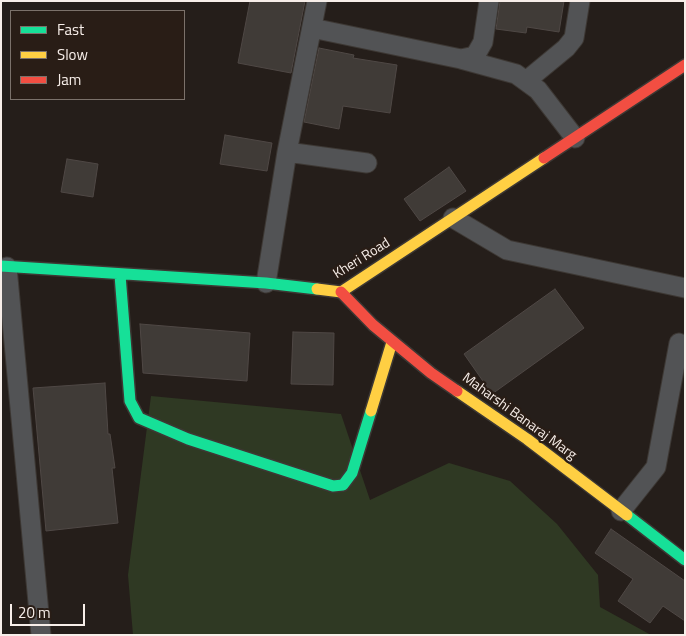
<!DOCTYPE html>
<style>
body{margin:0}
#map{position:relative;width:686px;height:636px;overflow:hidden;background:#251e1a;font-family:"Titillium Web",sans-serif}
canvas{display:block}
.frame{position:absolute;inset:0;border:2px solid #f7eee9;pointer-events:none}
.legend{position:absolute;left:10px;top:10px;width:175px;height:90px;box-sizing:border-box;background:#291d16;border:1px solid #7b716a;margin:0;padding:6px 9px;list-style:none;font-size:15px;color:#f7eee9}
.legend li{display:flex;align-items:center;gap:10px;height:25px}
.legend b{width:25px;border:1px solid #7b716a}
.scale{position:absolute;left:10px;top:604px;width:75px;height:22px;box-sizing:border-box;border:2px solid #f7eee9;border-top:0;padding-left:6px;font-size:15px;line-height:18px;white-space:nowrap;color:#f7eee9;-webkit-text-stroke:4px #291d16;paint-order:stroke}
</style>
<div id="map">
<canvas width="686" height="636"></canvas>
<div class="frame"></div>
<ul class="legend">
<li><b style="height:6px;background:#16e098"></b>Fast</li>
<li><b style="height:6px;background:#ffcf43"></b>Slow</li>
<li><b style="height:6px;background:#f24e42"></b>Jam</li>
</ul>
<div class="scale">20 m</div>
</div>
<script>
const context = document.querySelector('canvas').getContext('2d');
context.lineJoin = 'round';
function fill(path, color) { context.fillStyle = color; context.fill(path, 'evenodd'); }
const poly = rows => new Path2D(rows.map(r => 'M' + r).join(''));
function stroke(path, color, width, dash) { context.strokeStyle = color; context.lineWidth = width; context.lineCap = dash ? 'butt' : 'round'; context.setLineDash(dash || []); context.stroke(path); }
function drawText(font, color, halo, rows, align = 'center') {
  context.font = font + ' "Titillium Web",sans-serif'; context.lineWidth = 4.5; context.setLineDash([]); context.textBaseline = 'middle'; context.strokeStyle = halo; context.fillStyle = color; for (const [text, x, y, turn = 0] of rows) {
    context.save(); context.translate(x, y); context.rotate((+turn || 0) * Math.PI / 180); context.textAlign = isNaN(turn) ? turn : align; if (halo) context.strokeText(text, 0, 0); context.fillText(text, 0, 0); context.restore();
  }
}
const green = poly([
 [151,396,341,414,370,500,449,463,510,481,557,524,598,575,600,607,651,635,133,635,128,575]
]);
const building = poly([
 [250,1,305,1,291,73,238,63,250,1],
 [500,1,564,1,559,32,527,27,526,33,496,29,500,1],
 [319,48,354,55,353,58,397,65,390,113,343,106,339,129,304,122,319,48],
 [225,135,272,143,267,171,220,164,225,135],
 [67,159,98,164,93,197,61,192,67,159],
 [449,167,466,191,420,221,404,199,449,167],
 [555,289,584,328,492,394,464,354,555,289],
 [140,324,250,333,247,381,143,373,140,324],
 [293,332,334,333,333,385,291,384,293,332],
 [105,383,108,434,110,434,115,468,112,468,118,523,46,531,33,388,105,383],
 [611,529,685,581,685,621,663,606,650,623,618,601,633,579,595,553,611,529]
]);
const street = poly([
 [312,28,461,59,475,56,483,42,489,1],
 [461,59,516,74,538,90,575,138],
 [526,81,566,48,574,38,580,1],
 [287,152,367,163],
 [453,218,507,250,685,288],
 [7,267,41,635],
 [266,283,287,152,317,1],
 [621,511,656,467,679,343]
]);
const fast = poly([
 [1,266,266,283,317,289],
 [120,275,130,401,139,418,188,439,333,486,343,485,352,473,371,411],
 [627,515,685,560]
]);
const slow = poly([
 [317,289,341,292,544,158],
 [457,391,527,439,627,515],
 [371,411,392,342]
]);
const jam = poly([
 [544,158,685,65],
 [341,292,373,325,431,373,457,391]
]);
const streetNames = [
 ["Kheri Road",362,259,-32],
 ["Maharshi Banaraj Marg",519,417,36]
];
fill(green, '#2f3923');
fill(building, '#403b37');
stroke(building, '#4f4845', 1);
stroke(street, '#3d3834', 21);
stroke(fast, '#3d3834', 14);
stroke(slow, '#3d3834', 14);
stroke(jam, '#3d3834', 14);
stroke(street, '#525355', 19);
stroke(fast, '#16e098', 11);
stroke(slow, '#ffcf43', 11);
stroke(jam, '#f24e42', 11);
drawText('14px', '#f7eee9', '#291d16', streetNames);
</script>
